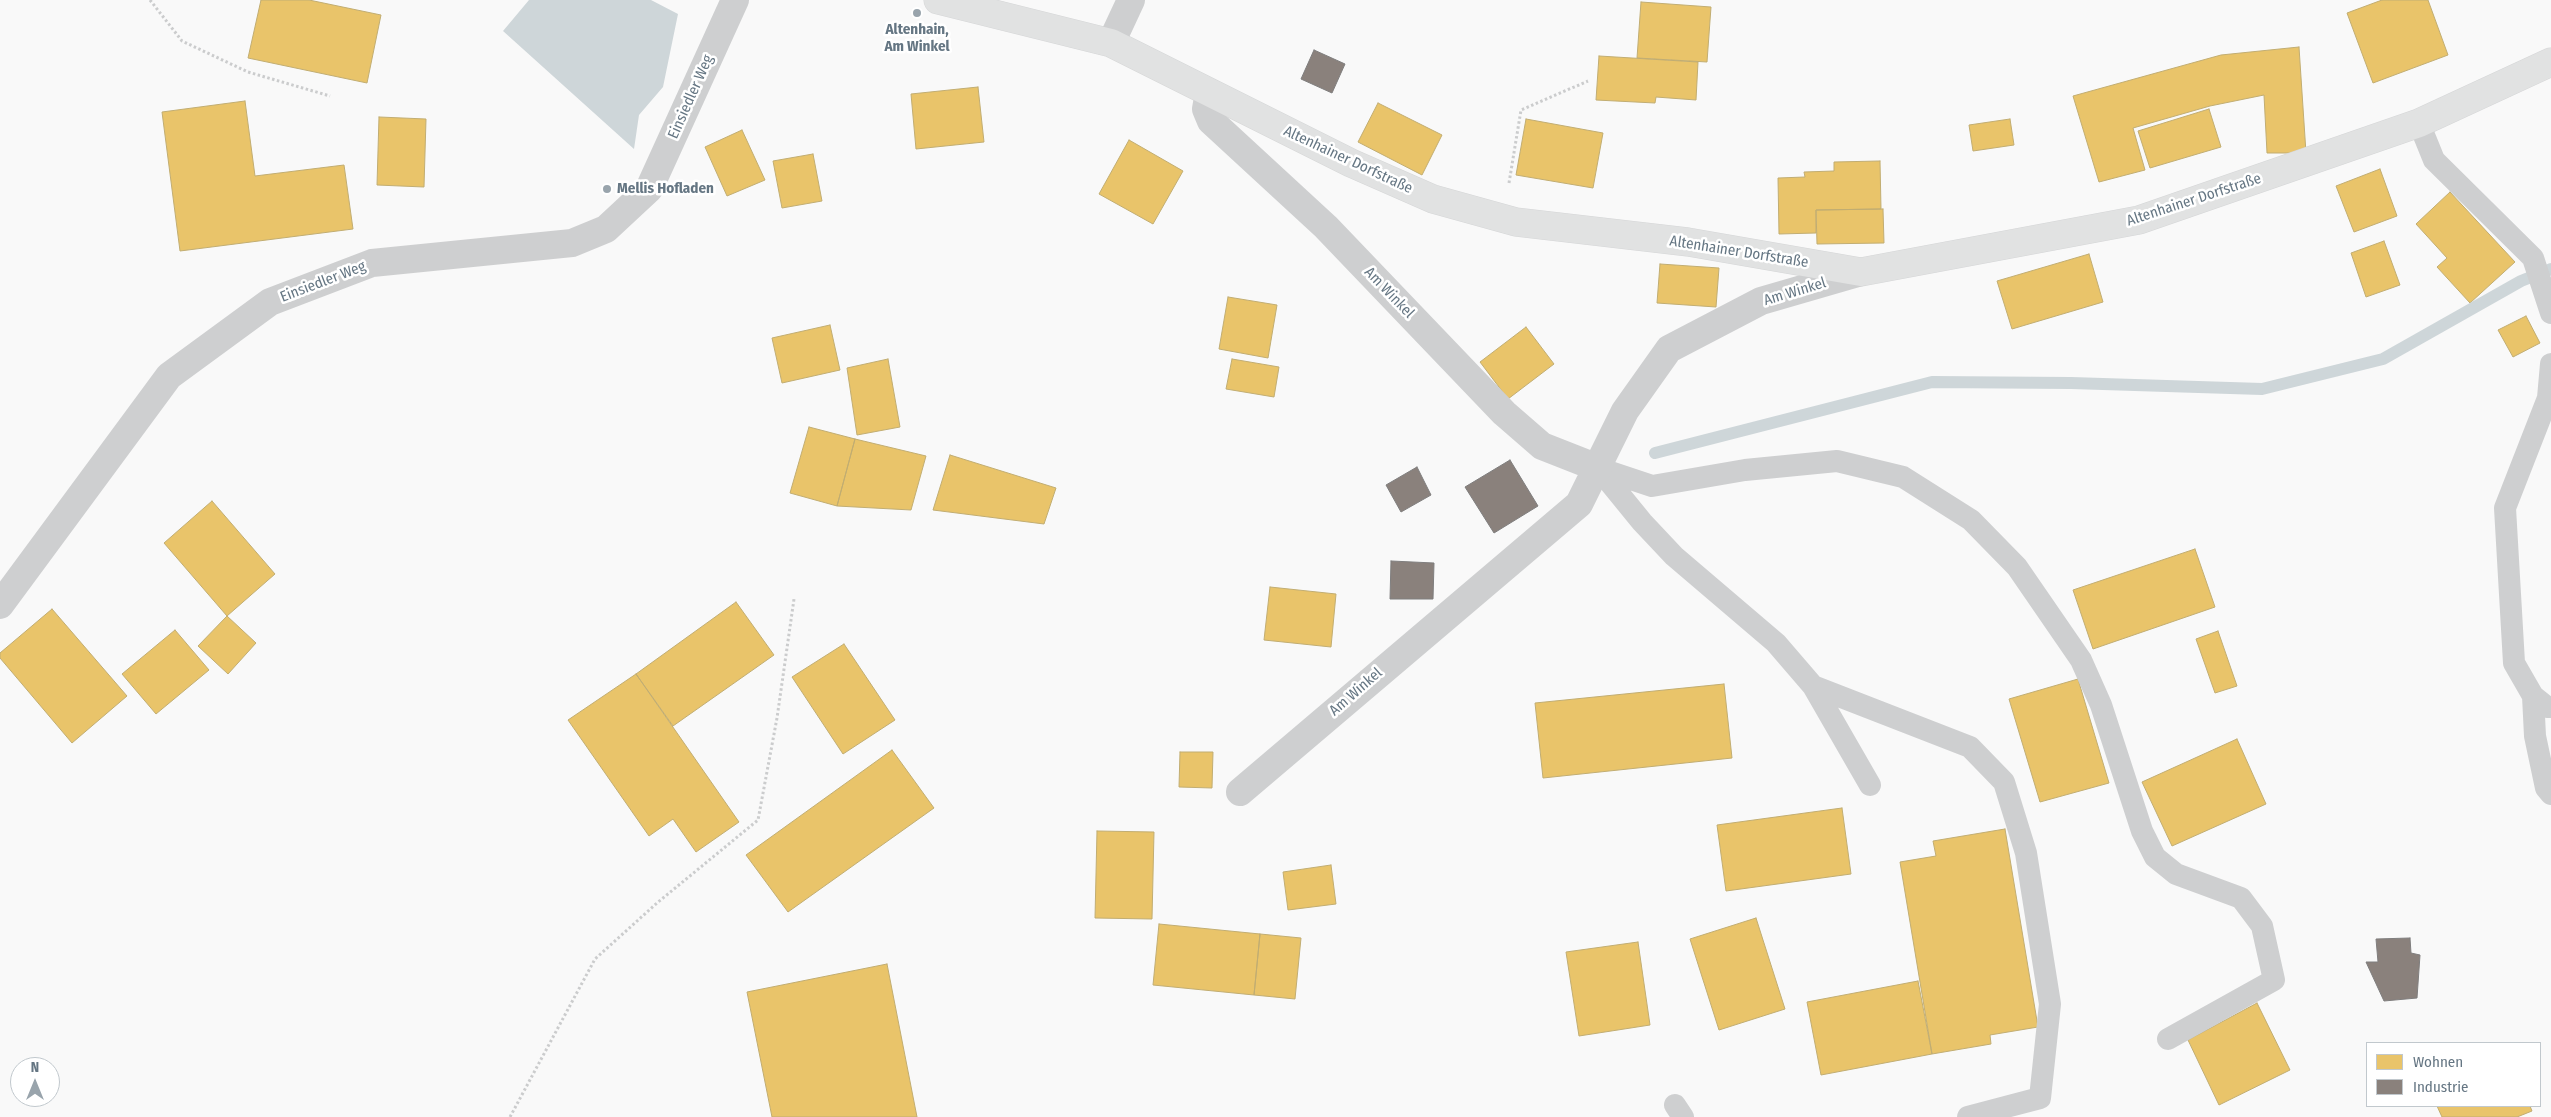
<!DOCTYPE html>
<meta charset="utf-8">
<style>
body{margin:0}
#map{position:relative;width:2551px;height:1117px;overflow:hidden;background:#f9f9f9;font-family:"Fira Sans Condensed",sans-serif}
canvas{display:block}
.legend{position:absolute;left:2366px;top:1042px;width:175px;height:65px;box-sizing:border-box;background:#fff;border:1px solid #c1c8cd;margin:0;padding:6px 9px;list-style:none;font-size:15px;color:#657683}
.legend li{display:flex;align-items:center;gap:10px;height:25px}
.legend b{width:25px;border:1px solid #c1c8cd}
.north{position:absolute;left:10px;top:1057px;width:50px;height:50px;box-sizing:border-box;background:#fff;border:1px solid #c1c8cd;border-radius:50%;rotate:0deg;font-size:14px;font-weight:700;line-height:20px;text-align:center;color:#657683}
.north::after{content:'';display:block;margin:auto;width:18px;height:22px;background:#99a4ac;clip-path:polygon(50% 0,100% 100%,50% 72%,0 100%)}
</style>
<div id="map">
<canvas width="2551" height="1117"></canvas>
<ul class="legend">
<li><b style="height:14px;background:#e9c46a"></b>Wohnen</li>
<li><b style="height:14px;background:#8a817c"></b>Industrie</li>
</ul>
<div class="north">N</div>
</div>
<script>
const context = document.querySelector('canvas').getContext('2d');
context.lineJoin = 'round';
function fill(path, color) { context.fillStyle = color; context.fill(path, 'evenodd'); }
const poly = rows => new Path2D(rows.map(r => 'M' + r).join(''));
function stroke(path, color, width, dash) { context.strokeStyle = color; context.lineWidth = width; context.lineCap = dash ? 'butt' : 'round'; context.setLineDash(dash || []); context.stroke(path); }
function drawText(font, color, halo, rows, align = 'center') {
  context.font = font + ' "Fira Sans Condensed",sans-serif'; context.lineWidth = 5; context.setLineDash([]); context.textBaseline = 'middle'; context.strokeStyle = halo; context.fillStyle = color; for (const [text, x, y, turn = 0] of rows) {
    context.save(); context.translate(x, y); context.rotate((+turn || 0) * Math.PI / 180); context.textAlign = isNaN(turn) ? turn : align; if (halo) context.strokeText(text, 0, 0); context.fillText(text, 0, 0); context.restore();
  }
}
const water = poly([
 [529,0,651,0,678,14,663,87,639,115,634,149,503,31]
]);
const homes = poly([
 [261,0,309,0,381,15,367,83,248,58,261,0],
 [2382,0,2428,0,2448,55,2373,83,2347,13,2382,0],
 [1641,2,1711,7,1707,62,1637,58,1641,2],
 [2299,47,2306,153,2267,153,2264,95,2210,106,2133,128,2145,170,2099,182,2073,96,2221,55,2299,47],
 [1599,56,1698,62,1696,100,1656,97,1655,103,1596,100,1599,56],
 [978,87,984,142,916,149,911,94,978,87],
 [245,101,255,176,344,165,353,229,180,251,162,112,245,101],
 [1378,103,1442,135,1422,175,1358,142,1378,103],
 [2209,109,2221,147,2150,168,2138,131,2209,109],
 [379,117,426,119,424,187,377,185,379,117],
 [1526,119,1603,133,1593,188,1516,175,1526,119],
 [2010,119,2014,145,1973,151,1969,125,2010,119],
 [742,130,765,180,727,196,705,147,742,130],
 [1129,140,1183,171,1153,224,1099,194,1129,140],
 [813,154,822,201,782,208,773,161,813,154],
 [1880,161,1881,209,1816,210,1816,233,1779,234,1778,178,1805,177,1804,172,1834,171,1834,162,1880,161],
 [2380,169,2397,216,2354,232,2336,186,2380,169],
 [2450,192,2515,262,2470,303,2437,267,2447,258,2416,224,2450,192],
 [1883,209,1884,243,1817,244,1816,210,1883,209],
 [2384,241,2400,285,2366,297,2351,253,2384,241],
 [2089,254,2103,302,2012,329,1997,281,2089,254],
 [1660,264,1719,268,1716,307,1657,303,1660,264],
 [1228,297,1277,305,1268,358,1219,349,1228,297],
 [2526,316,2540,343,2513,357,2498,330,2526,316],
 [830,325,840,370,782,383,772,338,830,325],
 [1526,327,1554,364,1508,399,1480,362,1526,327],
 [888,359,900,427,857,435,847,368,888,359],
 [1232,359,1279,367,1274,397,1226,389,1232,359],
 [809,427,855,439,837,506,790,493,809,427],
 [855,439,926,456,911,510,837,506,855,439],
 [950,455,1056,488,1044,524,933,510,950,455],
 [212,501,275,574,227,616,164,543,212,501],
 [2195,549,2215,607,2093,649,2073,590,2195,549],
 [1270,587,1336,594,1331,647,1264,640,1270,587],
 [736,602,774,655,673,726,636,674,736,602],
 [52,609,127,696,72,743,0,658,0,653,52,609],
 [227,616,256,643,228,674,198,646,227,616],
 [175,630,209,670,156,714,122,674,175,630],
 [2218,631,2237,686,2215,693,2196,639,2218,631],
 [844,644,895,720,843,754,792,677,844,644],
 [636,674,739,822,696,852,673,819,649,836,568,720,636,674],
 [2078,679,2109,783,2040,802,2009,699,2078,679],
 [1724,684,1732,758,1543,778,1535,703,1724,684],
 [2237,739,2266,804,2172,846,2142,782,2237,739],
 [892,750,934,808,788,912,746,855,892,750],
 [1180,752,1213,752,1212,788,1179,787,1180,752],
 [1842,808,1851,874,1726,891,1717,825,1842,808],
 [2005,829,2038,1027,1990,1035,1991,1044,1932,1054,1900,862,1936,856,1933,841,2005,829],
 [1097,831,1154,832,1152,919,1095,918,1097,831],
 [1331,865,1336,904,1288,910,1283,872,1331,865],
 [1756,918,1785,1009,1719,1030,1690,939,1756,918],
 [1159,924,1260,934,1254,995,1153,985,1159,924],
 [1260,934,1301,938,1295,999,1254,995,1260,934],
 [1638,942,1650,1025,1579,1036,1566,952,1638,942],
 [887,964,917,1117,772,1117,747,992,887,964],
 [1918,981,1932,1054,1821,1075,1807,1002,1918,981],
 [2257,1003,2290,1070,2219,1105,2188,1040,2257,1003],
 [2437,1106,2530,1106,2532,1111,2517,1117,2442,1117,2437,1106]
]);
const industry = poly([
 [1314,50,1345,64,1332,93,1301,79,1314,50],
 [1510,460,1538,506,1494,533,1465,487,1510,460],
 [1417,467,1431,495,1401,512,1386,485,1417,467],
 [1391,561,1434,563,1433,599,1390,599,1391,561],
 [2410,938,2411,953,2420,955,2417,998,2384,1001,2366,962,2378,962,2376,939,2410,938]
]);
const stream = poly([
 [1655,453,1932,382,2071,383,2262,389,2383,359,2521,281,2551,269]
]);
const path = poly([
 [150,0,182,41,248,72,330,96],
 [1509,183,1521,110,1588,81],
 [510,1117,595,959,657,903,758,820,777,718,794,599]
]);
const lane = poly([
 [2419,123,2434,160,2533,258,2551,313],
 [2551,364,2548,398,2505,508,2514,663,2533,696,2547,707,2551,707],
 [1598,468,1652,486,1745,470,1837,461,1903,477,1971,520,2017,567,2081,660,2101,705,2142,831,2155,857,2176,874,2241,898,2262,926,2274,980,2168,1039],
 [1598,468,1642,522,1674,556,1776,643,1813,686,1870,785],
 [1813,686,1970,747,2004,782,2026,853,2050,1004,2040,1098,1968,1117],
 [2533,696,2535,736,2546,788,2551,794],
 [1675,1105,1683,1117]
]);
const street = poly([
 [1111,43,1131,0],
 [1209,92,1206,109,1211,121,1326,227,1504,413,1542,446,1598,468],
 [0,605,169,376,270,302,372,263,572,243,606,229,649,189,735,0],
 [1240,792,1579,504,1625,411,1669,349,1761,301,1861,272]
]);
const secondary = poly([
 [938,0,1111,43,1351,163,1433,199,1516,222,1688,242,1861,272,2139,220,2419,123,2551,62]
]);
const markers = [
 [917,13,5,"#99a4ac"],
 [607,189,5,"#99a4ac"]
];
const poiNames = [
 ["Altenhain,",917,30],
 ["Am Winkel",917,47],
 ["Mellis Hofladen",617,189,"left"]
];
const streetNames = [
 ["Einsiedler Weg",691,97,-66],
 ["Altenhainer Dorfstraße",1348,160,25],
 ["Altenhainer Dorfstraße",2194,200,-18],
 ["Altenhainer Dorfstraße",1739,252,9],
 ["Einsiedler Weg",323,282,-21],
 ["Am Winkel",1795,292,-17],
 ["Am Winkel",1389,293,46],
 ["Am Winkel",1356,692,-41]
];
fill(water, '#ced6d9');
fill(homes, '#e9c46a');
stroke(homes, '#c1ad72', 1);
fill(industry, '#8a817c');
stroke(industry, '#7f7e7e', 1);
stroke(stream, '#ced6d9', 12);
stroke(secondary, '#d5d6d7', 29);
stroke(path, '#cbcccd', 3, [2.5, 2.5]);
stroke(lane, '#cecfd0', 22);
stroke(street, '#cecfd0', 28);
stroke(secondary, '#e1e2e2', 28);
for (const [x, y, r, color] of markers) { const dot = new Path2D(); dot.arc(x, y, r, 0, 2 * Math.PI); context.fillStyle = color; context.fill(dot); stroke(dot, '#fff', 2); }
drawText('bold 15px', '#657683', '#fff', poiNames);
drawText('15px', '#657683', '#fff', streetNames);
</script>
